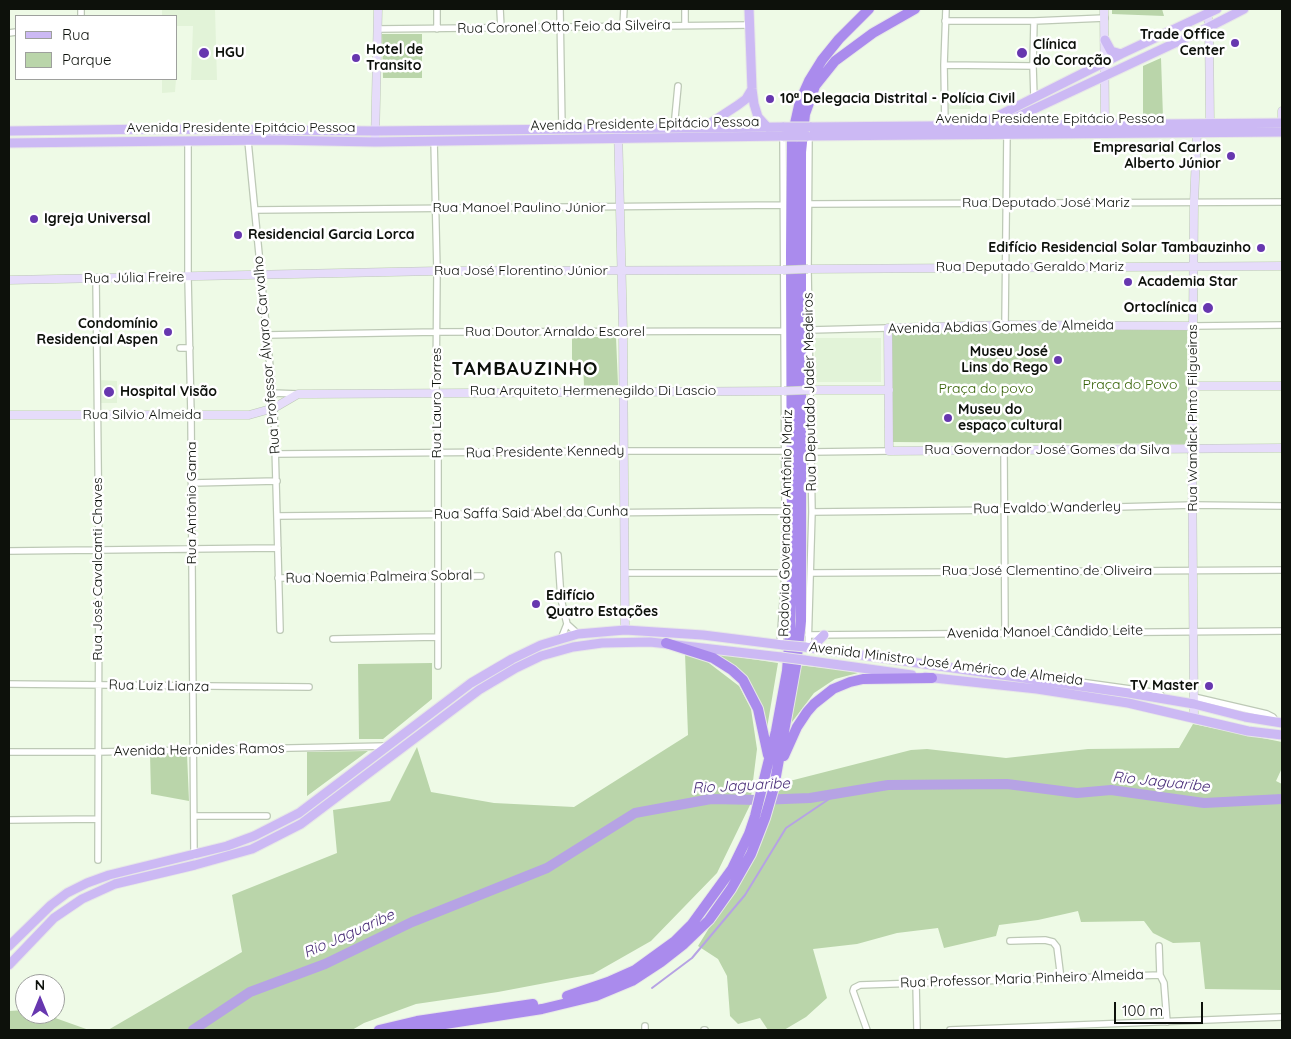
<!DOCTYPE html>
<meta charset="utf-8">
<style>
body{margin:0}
#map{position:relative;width:1291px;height:1039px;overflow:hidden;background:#eefae6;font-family:Quicksand,sans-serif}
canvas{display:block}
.frame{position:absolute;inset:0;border:10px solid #0d110b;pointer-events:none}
.legend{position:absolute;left:15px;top:15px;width:162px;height:65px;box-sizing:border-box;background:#fff;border:1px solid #9ea09d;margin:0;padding:6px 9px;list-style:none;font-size:15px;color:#0d110b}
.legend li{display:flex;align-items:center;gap:10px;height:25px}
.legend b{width:25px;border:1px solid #9ea09d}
.north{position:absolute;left:15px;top:974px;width:50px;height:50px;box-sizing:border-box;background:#fff;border:1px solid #9ea09d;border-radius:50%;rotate:0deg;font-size:14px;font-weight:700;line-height:20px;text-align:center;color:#0d110b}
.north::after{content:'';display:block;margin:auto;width:18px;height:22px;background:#6737af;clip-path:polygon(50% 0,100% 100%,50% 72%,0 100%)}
.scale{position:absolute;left:1114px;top:1002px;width:89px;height:22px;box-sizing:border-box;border:2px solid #0d110b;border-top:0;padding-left:6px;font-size:15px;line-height:18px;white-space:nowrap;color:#0d110b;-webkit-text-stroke:4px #fff;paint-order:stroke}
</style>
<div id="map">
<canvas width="1291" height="1039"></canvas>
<div class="frame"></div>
<ul class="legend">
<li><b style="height:6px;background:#ccb9f4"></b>Rua</li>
<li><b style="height:14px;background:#bad5aa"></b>Parque</li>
</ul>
<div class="north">N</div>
<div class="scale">100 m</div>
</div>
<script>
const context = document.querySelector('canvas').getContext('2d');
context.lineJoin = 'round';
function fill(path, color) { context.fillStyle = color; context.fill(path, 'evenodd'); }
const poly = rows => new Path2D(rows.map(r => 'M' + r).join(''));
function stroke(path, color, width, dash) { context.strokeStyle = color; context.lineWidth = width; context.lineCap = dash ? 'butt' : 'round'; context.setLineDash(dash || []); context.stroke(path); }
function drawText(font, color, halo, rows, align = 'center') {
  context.font = font + ' Quicksand,sans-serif'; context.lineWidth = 5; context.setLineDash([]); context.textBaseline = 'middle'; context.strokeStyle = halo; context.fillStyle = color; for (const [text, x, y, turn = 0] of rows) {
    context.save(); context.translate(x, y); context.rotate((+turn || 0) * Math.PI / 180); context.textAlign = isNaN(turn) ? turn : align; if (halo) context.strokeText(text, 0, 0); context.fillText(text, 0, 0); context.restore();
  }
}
const built = poly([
 [162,9,215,9,217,80,191,80,193,26,176,26,176,16,162,16],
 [162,79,176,79,175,92,162,93],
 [949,98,971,98,971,109,949,109],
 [815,338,881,338,881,382,815,382],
 [100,380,117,381,117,403,100,403]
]);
const green = poly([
 [1112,9,1162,9,1164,16,1112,14],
 [382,34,422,34,422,78,383,78],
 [1161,58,1163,117,1143,116,1143,66],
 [1187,328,1187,444,891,442,891,329],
 [572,337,616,337,618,385,584,386,583,361,572,361],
 [705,652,778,663,767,728,750,682],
 [685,653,705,660,739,686,751,709,757,749,750,805,717,873,651,941,593,974,498,992,416,1004,364,1023,352,1030,108,1030,242,952,232,895,337,853,333,810,390,801,417,747,431,792,494,803,574,807,688,735],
 [432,663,432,699,383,739,359,739,358,664],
 [797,665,862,672,835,679,814,693,789,726],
 [1193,724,1282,742,1282,768,1276,781,1282,784,1282,990,1205,989,1200,942,1173,943,1153,933,1144,921,1081,922,1078,911,1038,920,999,925,996,936,944,948,938,928,897,933,857,944,813,949,827,998,806,1017,784,1030,768,1030,760,1018,738,1024,730,1016,727,976,718,959,698,946,752,858,774,785,911,750,927,749,1006,758,1088,749,1179,748],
 [368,751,307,796,307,752],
 [150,754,187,754,189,801,151,794],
 [25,1010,25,1014,44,1014,89,1030,9,1030,9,1011]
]);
const stream = poly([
 [652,988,692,958,745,895,786,828,838,793]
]);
const river = poly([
 [193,1030,250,992,325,964,412,922,547,868,635,813,711,799,759,800,810,798,888,785,1007,784,1077,793,1111,790,1204,803,1282,799]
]);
const street = poly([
 [81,9,81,16],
 [437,9,437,29],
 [500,9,501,28],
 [560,9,562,129],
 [945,21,1034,21,1105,18],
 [1034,21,1033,66,1034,98],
 [685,25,685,9],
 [623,26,624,9],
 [378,29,750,25],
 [9,33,16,32],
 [944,65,1033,66],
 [945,126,944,65,946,9],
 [674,128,678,86],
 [434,140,437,271,436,392,438,453,438,666],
 [188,141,188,277,191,415,194,856],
 [248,141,274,408,280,630],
 [809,204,1282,202],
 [255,210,783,205],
 [96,278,99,551,98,860],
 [1005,325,1007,133],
 [1193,326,1282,325],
 [810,330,888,328],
 [266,335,437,332,783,331],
 [180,348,190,348],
 [273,393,298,394],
 [1004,450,1005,632],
 [811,452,889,451],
 [276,454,624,451,784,451],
 [192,483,277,481],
 [812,512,1003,510,1193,505,1282,506],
 [278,516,785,511],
 [9,551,278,548],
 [558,555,561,599,567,624,578,634],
 [625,573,785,573],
 [811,573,1282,570],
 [278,578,481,576],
 [808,635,1282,631],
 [333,639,437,637],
 [561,639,567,624],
 [780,644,785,573,785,511,783,136],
 [808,648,812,512,808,269,809,136],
 [1073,681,1159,693,1164,699],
 [9,684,309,687],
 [1194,697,1267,714,1273,717,1276,722],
 [9,752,98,752,387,746],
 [194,816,267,816],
 [9,820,98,819],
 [1010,941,1045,940,1053,942,1057,947,1061,979],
 [1159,946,1160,975,1164,983,1167,1022],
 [916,983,917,1030],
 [645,1030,645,1026],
 [704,1030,705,1030],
 [867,1030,853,991,854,988,860,985,1160,975],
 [950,1030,1282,1017]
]);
const secondary = poly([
 [1104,9,1105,126],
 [1282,123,1282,111],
 [618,128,623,331,625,630],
 [375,142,378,9],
 [808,269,1282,266],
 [9,280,437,271,783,270],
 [1193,326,1005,325,888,328,889,451,1282,448],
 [1193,386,1282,386],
 [810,390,889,390],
 [9,415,249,415,274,408,298,394,311,394,784,391],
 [1194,718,1192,449,1194,203,1197,132,1209,125,1210,123,1209,27,1207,9]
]);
const primary = poly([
 [749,9,752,89,754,104,758,117,768,128],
 [1105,40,1111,51,1121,54],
 [980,125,1121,54,1217,9],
 [1000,125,1209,27,1244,9],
 [810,127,1282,123],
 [703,128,738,105,746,99,752,89],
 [9,131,157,129,375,131,784,127],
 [807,136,1282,132],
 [9,143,270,140,375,142,783,136],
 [805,647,1129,693,1194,704,1245,717,1282,723],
 [811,648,824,635],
 [804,660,912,675],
 [925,677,1037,689,1128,703,1248,731,1282,735],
 [9,946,51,905,67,893,87,883,109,875,227,846,254,836,299,813,471,683,512,659,541,645,578,634,625,630,703,635,783,645],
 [9,965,54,918,82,899,115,884,195,865,252,849,301,824,479,690,516,668,541,656,573,647,602,643,650,642,781,657]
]);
const highway = poly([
 [666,643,713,658,732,670,743,680,758,709,768,755],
 [784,756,797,727,807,712,814,704,833,689,850,682,863,679,932,678],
 [567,996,608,982,635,970,675,941,692,924,732,869,749,834,755,816,776,731,787,671,790,632,792,577,791,253,792,137,800,101,809,81,822,60,839,39,869,9],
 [379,1030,417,1021,533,1004],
 [406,1030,542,1009,596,996,632,981,661,962,684,944,709,920,731,889,751,854,765,818,774,787,796,665,801,621,801,152,805,114,815,86,835,61,873,33,915,9]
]);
const secondaryBridge = poly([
 [783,270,808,269],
 [784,391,810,390]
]);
const primaryBridge = poly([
 [784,127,810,127],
 [783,136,807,136],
 [783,645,805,647],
 [781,657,804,660]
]);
const markers = [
 [1235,43,5,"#6737af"],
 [204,53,6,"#6737af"],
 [1022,53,6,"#6737af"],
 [356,58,5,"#6737af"],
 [770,99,5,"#6737af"],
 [1231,156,5,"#6737af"],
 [34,219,5,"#6737af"],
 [238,235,5,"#6737af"],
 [1261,248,5,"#6737af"],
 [1128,282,5,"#6737af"],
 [1208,308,6,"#6737af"],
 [168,332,5,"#6737af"],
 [1058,360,5,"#6737af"],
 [109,392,6,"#6737af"],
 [948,418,5,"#6737af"],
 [536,604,5,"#6737af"],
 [1209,686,5,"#6737af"]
];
const streetNames = [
 ["Rua Coronel Otto Feio da Silveira",564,27,-1],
 ["Avenida Presidente Epitácio Pessoa",1050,119],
 ["Avenida Presidente Epitácio Pessoa",645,124,-1],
 ["Avenida Presidente Epitácio Pessoa",241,128],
 ["Rua Deputado José Mariz",1046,203],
 ["Rua Manoel Paulino Júnior",519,208],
 ["Rua Deputado Geraldo Mariz",1030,267],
 ["Rua José Florentino Júnior",521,271],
 ["Rua Júlia Freire",134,278,-1],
 ["Avenida Abdias Gomes de Almeida",1001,327,-1],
 ["Rua Doutor Arnaldo Escorel",555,332],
 ["Rua Professor Álvaro Carvalho",267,355,-95],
 ["Rua Arquiteto Hermenegildo Di Lascio",593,391],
 ["Rua Deputado Jader Medeiros",810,392,-91],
 ["Rua Lauro Torres",437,403,-90],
 ["Rua Silvio Almeida",142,415],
 ["Rua Wandick Pinto Filgueiras",1193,418,-90],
 ["Rua Governador José Gomes da Silva",1047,450],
 ["Rua Presidente Kennedy",545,452,-1],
 ["Rua Antônio Gama",192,503,-90],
 ["Rua Evaldo Wanderley",1047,508,-1],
 ["Rua Saffa Said Abel da Cunha",531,513,-1],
 ["Rodovia Governador Antônio Mariz",786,523,-89],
 ["Rua José Cavalcanti Chaves",98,569,-90],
 ["Rua José Clementino de Oliveira",1047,571],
 ["Rua Noemia Palmeira Sobral",379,577,-1],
 ["Avenida Manoel Cândido Leite",1045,632,-1],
 ["Avenida Ministro José Américo de Almeida",946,664,7],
 ["Rua Luiz Lianza",159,686,1],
 ["Avenida Heronides Ramos",199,750,-1],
 ["Rua Professor Maria Pinheiro Almeida",1022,979,-2]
];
const poiNames = [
 ["Trade Office",1225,35,"right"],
 ["Center",1225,51,"right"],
 ["Clínica",1033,45],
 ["do Coração",1033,61],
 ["Hotel de",366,50],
 ["Transito",366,66],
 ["HGU",215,53],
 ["10ª Delegacia Distrital - Polícia Civil",780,99],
 ["Empresarial Carlos",1221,148,"right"],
 ["Alberto Júnior",1221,164,"right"],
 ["Igreja Universal",44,219],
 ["Residencial Garcia Lorca",248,235],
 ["Edifício Residencial Solar Tambauzinho",1251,248,"right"],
 ["Academia Star",1138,282],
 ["Ortoclínica",1197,308,"right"],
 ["Condomínio",158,324,"right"],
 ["Residencial Aspen",158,340,"right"],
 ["Museu José",1048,352,"right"],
 ["Lins do Rego",1048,368,"right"],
 ["Hospital Visão",120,392],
 ["Museu do",958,410],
 ["espaço cultural",958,426],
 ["Edifício",546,596],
 ["Quatro Estações",546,612],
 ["TV Master",1199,686,"right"]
];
const parkNames = [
 ["Praça do Povo",1130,385],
 ["Praça do povo",986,389]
];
const waterNames = [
 ["Rio Jaguaribe",1161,782,6],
 ["Rio Jaguaribe",741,786,-3],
 ["Rio Jaguaribe",349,934,-24]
];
const districtNames = [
 ["TAMBAUZINHO",525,369]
];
fill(built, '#e2f3d8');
fill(green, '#bad5aa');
stroke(stream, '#b6a3e4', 2);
stroke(river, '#b6a3e4', 10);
stroke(street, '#bdc9b6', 8);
stroke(secondary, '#bdc9b6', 9);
stroke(primary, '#e7e7e7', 11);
stroke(highway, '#e7e7e7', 12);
stroke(street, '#fff', 5.5);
stroke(secondary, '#e6dcfa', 8);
stroke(primary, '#ccb9f4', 9);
stroke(highway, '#aa8bed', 10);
stroke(secondaryBridge, '#bdc9b6', 9, []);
stroke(primaryBridge, '#e7e7e7', 11, []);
stroke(secondaryBridge, '#e6dcfa', 8);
stroke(primaryBridge, '#ccb9f4', 9);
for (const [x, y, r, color] of markers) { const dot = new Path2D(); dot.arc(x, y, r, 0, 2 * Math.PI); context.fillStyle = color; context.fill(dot); stroke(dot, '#fff', 2); }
drawText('14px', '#0d110b', '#fff', streetNames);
drawText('bold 14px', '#0d110b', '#fff', poiNames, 'left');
drawText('14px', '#366206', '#fff', parkNames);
drawText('italic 15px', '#492d78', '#fff', waterNames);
context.letterSpacing = '1px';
drawText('bold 19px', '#0d110b', '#fff', districtNames);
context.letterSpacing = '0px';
</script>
